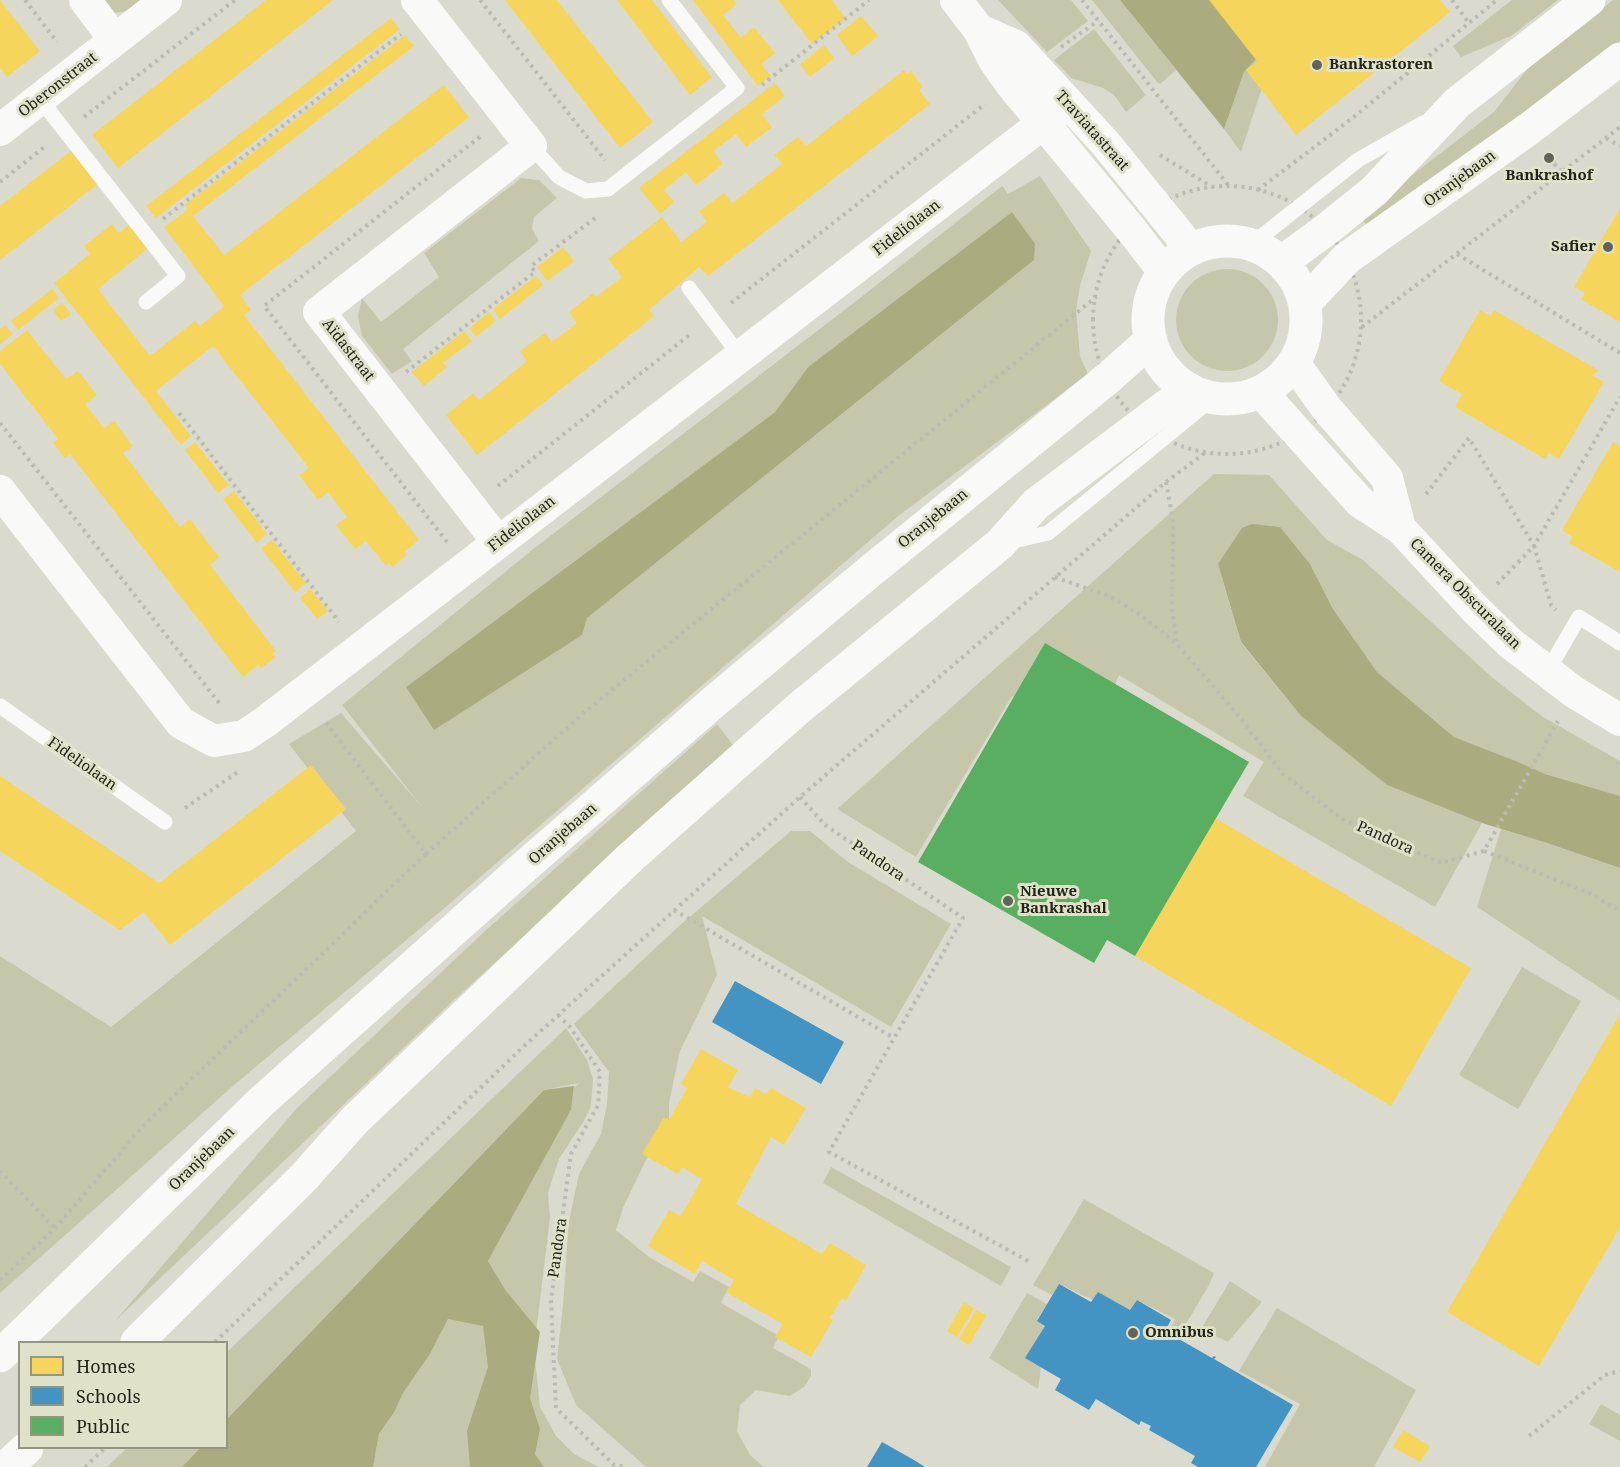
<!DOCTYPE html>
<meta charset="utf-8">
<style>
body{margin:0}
#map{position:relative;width:1620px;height:1467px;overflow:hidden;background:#dadbce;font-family:"Noto Serif",serif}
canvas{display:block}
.legend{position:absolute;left:18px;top:1341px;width:210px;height:108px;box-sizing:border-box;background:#dfe1c8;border:2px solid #949582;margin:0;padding:8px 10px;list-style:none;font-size:18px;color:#23241a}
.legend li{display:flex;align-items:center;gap:12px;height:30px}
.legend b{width:30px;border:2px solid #949582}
</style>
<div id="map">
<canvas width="1620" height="1467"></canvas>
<ul class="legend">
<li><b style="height:16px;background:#f6d55c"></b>Homes</li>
<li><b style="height:16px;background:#4393c3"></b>Schools</li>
<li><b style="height:16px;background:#5aae61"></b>Public</li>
</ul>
</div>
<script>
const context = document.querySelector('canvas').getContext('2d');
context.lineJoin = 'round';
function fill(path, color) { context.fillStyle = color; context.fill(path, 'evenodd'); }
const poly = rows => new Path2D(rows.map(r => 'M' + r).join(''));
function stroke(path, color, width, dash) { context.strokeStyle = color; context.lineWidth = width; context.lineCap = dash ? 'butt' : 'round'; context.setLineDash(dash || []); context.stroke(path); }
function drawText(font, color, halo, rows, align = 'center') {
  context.font = font + ' "Noto Serif",serif'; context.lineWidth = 6; context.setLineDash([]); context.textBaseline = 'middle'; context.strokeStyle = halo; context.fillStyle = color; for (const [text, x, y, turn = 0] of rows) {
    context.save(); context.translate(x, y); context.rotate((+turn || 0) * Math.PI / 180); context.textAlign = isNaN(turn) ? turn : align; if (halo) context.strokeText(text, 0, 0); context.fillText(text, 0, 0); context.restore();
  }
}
const green = poly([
 [103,0,146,0,133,10,114,13],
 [998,0,1071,0,1088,21,1047,52],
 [1092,0,1120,0,1176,70,1160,84,1157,82],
 [1512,0,1558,0,1511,36,1461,57,1453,46],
 [1613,0,1620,0,1620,41,1371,231,1359,216,1494,112,1529,67],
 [1094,29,1146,95,1126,112,1114,95,1103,88,1071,78,1054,60],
 [1258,57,1268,69,1241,152,1224,129,1244,72],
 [1040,176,1091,251,1080,286,1076,310,1080,356,1088,374,897,517,441,911,233,1086,0,1293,0,956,111,1027,356,831,289,744,341,713,422,807,342,705,532,550,860,298,1002,186,1008,194],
 [1012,212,1034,260,587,618,406,687,775,412,808,367],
 [521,178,539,180,557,198,534,217,532,229,539,241,403,349,412,361,392,374,362,336,358,316,362,298,381,322,439,277,424,253],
 '1176 320a51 51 0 1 1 102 0a51 51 0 1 1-102 0Z',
 [1214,474,1269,475,1327,540,1363,560,1494,679,1543,717,1620,761,1620,796,1545,774,1516,761,1454,737,1377,672,1333,609,1310,564,1218,564,1241,643,1301,716,1387,785,1482,823,1435,907,1243,796,1264,762,1119,675,1104,712,1086,742,1012,696,916,857,837,809],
 [717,724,733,745,453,1001,115,1321,297,1108,484,932],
 [1501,829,1547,843,1620,868,1620,1001,1477,907],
 [791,831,810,831,848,862,951,924,891,1027,702,916,717,975,680,1051,669,1103,669,1119,644,1164,623,1208,616,1230,649,1257,693,1282,700,1271,729,1287,721,1303,779,1336,773,1348,811,1369,811,1376,804,1387,790,1396,756,1390,740,1405,737,1431,750,1455,764,1467,646,1467,576,1405,557,1359,563,1305,569,1221,579,1174,601,1134,607,1104,609,1072,574,1024,679,926],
 [1522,967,1581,1001,1518,1109,1459,1075],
 [566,1028,587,1060,593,1079,591,1106,584,1121,559,1159,548,1193,550,1218,534,1349,540,1407,556,1436,574,1454,599,1467,373,1467,379,1434,395,1411,403,1393,430,1354,448,1319,483,1325,506,1291,488,1261,571,1110,574,1087,580,1083,544,1090,227,1419,227,1352],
 [831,1167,1011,1267,1001,1286,823,1183],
 [1084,1199,1214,1273,1209,1285,1180,1334,1170,1329,1175,1319,1137,1300,1130,1310,1098,1292,1093,1300,1059,1284,1052,1295,1033,1285],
 [1230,1281,1262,1302,1228,1342,1201,1329],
 [1027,1293,1047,1304,1037,1320,1045,1326,1026,1358,1041,1367,1038,1389,989,1358],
 [1277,1308,1416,1390,1374,1467,1265,1467,1300,1404,1239,1371],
 [1601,1404,1620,1415,1620,1441,1589,1424],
 [127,1448,200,1448,182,1467,107,1467]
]);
const water = poly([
 [1120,0,1214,0,1258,57,1244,72,1224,129],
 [1012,212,1035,244,1034,260,587,618,582,635,434,730,406,687,775,412,808,367],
 [1252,524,1280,527,1310,564,1333,609,1377,672,1454,737,1516,761,1545,774,1620,796,1620,868,1547,843,1482,823,1387,785,1301,716,1241,642,1218,564,1242,528],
 [574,1086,571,1110,488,1261,506,1291,540,1332,530,1398,540,1429,535,1454,544,1467,470,1467,467,1431,488,1367,483,1326,448,1319,430,1354,403,1393,395,1411,379,1434,373,1467,182,1467,200,1448,226,1448,227,1419,544,1090]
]);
const homes = poly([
 [0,0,40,51,7,77,0,68],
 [266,0,333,0,118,168,92,135],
 [505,0,557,0,653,122,620,148],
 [617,0,652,0,712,77,690,95],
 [693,0,734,0,737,4,723,15,741,38,754,27,775,53,761,64,771,76,758,86],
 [778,0,832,0,846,18,812,44],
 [1209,0,1440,0,1450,12,1296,135,1246,70,1257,61],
 [861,16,878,36,852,56,837,35],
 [391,18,400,29,156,218,146,206],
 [405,35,414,46,193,216,224,255,444,85,469,117,240,295,251,310,244,315,419,540,404,552,406,556,392,567,389,563,386,566,366,541,355,549,336,525,347,517,328,492,318,500,299,475,309,468,213,346,156,391,191,436,181,445,54,283,90,254,84,246,112,224,119,233,130,224,148,248,98,289,150,356,195,321,200,326,224,306,164,227,188,209,185,205],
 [824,45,834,58,810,77,800,64],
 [904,70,907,74,911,71,912,72,923,87,919,90,930,104,708,276,699,267,649,310,654,316,477,455,446,415,473,393,479,400,527,361,520,351,545,333,552,342,577,323,569,312,593,293,596,297,622,277,608,259,662,217,681,242,707,222,699,211,724,193,732,203,782,164,774,155,798,137,806,146],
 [775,83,785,96,762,114,772,127,746,147,736,134,713,151,723,164,696,185,686,172,664,190,674,202,660,214,639,188],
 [72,150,98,184,0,260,0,206],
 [1620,208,1620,322,1581,299,1585,293,1574,287],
 [563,247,574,261,547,281,537,267],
 [536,276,543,285,500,319,493,309],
 [52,289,59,298,18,330,11,321],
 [62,302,71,314,61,321,53,310],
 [1480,310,1490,316,1494,310,1598,370,1593,376,1604,382,1559,459,1549,453,1545,459,1455,407,1462,394,1439,381],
 [489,312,496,321,476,337,469,328],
 [5,325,13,334,0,344,0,329],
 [27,330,66,379,78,371,97,395,85,404,104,428,114,421,133,446,123,453,180,527,190,519,219,557,210,565,276,651,273,654,276,657,261,668,258,665,243,677,70,454,65,458,53,443,58,439,0,364,0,351],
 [464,331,472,341,443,363,447,367,424,386,412,372],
 [195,442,229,485,218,493,185,450],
 [1613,442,1620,446,1620,572,1569,543,1572,537,1562,530],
 [234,491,267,534,257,543,223,499],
 [272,540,306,583,295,592,261,548],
 [310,589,328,611,317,619,300,598],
 [311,765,346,809,170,945,144,912,120,930,0,851,0,776,159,883],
 [1215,818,1471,968,1391,1106,1135,956],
 [1620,1014,1620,1227,1539,1366,1447,1312],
 [701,1049,738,1070,728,1087,750,1097,755,1088,766,1094,771,1088,806,1108,784,1145,771,1137,736,1204,822,1254,830,1243,866,1265,846,1301,842,1298,830,1318,833,1320,811,1357,775,1337,783,1324,726,1292,734,1280,702,1261,695,1274,648,1246,669,1210,681,1216,702,1179,682,1167,678,1174,642,1154,664,1117,669,1120,687,1088,681,1084],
 [964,1302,974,1308,957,1337,947,1331],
 [976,1310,986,1315,969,1345,959,1339],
 [1403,1430,1430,1446,1420,1462,1393,1447]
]);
const schools = poly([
 [735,981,844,1042,821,1084,712,1022],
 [1059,1284,1091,1302,1098,1292,1130,1310,1137,1300,1171,1320,1165,1331,1212,1358,1214,1356,1216,1357,1214,1359,1293,1405,1256,1467,1198,1467,1191,1463,1195,1456,1149,1430,1151,1426,1141,1421,1139,1425,1096,1399,1089,1410,1055,1390,1061,1379,1025,1358,1045,1326,1037,1321],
 [882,1442,914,1460,925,1467,867,1467]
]);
const public = poly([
 [1045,643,1249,762,1135,956,1107,940,1094,963,918,862]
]);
const path = poly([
 [25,0,57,42],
 [480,0,605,160],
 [1082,0,1229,186],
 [1452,0,1469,23],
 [1061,47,1098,21],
 [762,85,869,0],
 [84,117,235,0],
 [1606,138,1620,146],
 [1160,155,1212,187],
 [1549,158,1562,172],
 [0,182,47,145],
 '1093 320a134 134 0 1 1 268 0a134 134 0 1 1-268 0Z',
 [1258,190,1355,116,1497,0],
 [163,219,401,34],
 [1457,254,1620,353],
 [731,303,985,104],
 [1362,327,1620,127],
 [406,372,535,272,531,266,598,216],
 [179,413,339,622],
 [0,423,220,704],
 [1166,482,1173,520,1172,609,1177,644],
 [498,486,692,333],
 [1426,494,1469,438,1534,546,1620,397],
 [447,542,264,306,481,136],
 [1055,577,1113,598,1142,616,1177,644,1241,719,1283,774,1344,820,1441,863,1484,851,1558,721],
 [1497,584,1534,546,1551,605,1556,610],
 [800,797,825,825,963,918,829,1152,1030,1262],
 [185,808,238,772],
 [1484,851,1589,893,1620,911],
 [426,854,586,711,1096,297],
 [674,910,894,1038],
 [558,1015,570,1027,600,1072,598,1105,571,1154,551,1300,556,1408,614,1465,627,1467],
 [0,1171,55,1228],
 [0,1280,55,1228,144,1125,426,854,324,720],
 [215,1342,523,1047,800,797,1166,482,1206,452],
 [1529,1436,1605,1375,1620,1371],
 [85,1467,105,1448]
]);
const lane = poly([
 [40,99,178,276,146,302],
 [531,146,559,177,586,191,608,189,737,88,669,0],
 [1252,244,1358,160,1423,123],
 [689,288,740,356],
 [1009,542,1048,533,1213,398],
 [1547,672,1579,617,1620,643],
 [0,706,165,822]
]);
const street = poly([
 [85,0,115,40],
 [417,0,531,146,319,312,498,542],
 [956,0,979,30,994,60,1011,84,1130,228,1164,272],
 [979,30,1016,46,1106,144,1191,249],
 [0,130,166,0],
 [1294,363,1327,409,1387,478,1400,528],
 [1261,392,1360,502,1400,528,1474,608,1510,643,1574,692,1620,720],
 [0,491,181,723,214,741,244,736,265,722,360,649,1068,104]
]);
const secondary = poly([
 '1148 320a79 79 0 1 1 158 0a79 79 0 1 1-158 0Z',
 [1282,262,1327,229,1374,191,1457,103,1589,0],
 [1305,303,1347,258,1530,128,1620,59],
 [137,1342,304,1177,355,1120,631,857,799,708,1000,544,1036,504,1189,389],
 [0,1356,262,1101,523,868,716,700,868,573,1107,379,1151,340],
 [6,1467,27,1448]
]);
const markers = [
 [1317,65,6,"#636459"],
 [1549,158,6,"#636459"],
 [1608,247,6,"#636459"],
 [1008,901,6,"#636459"],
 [1133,1333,6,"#636459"]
];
const poiNames = [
 ["Bankrastoren",1329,65],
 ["Bankrashof",1549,176,"center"],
 ["Safier",1596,247,"right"],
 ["Nieuwe",1020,892],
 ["Bankrashal",1020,909],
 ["Omnibus",1145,1333]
];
const streetNames = [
 ["Oberonstraat",58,85,-38],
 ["Traviatastraat",1092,131,48],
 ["Oranjebaan",1460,179,-36],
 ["Fideliolaan",907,228,-38],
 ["Aïdastraat",348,350,52],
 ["Oranjebaan",933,519,-39],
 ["Fideliolaan",522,524,-38],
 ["Camera Obscuralaan",1465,594,45],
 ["Fideliolaan",82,764,35],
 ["Oranjebaan",563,834,-41],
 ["Pandora",1385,838,24],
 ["Pandora",878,861,34],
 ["Oranjebaan",202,1159,-44],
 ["Pandora",558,1248,-82]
];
fill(green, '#c6c7aa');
fill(water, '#aaab7f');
fill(homes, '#f6d55c');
fill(schools, '#4393c3');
fill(public, '#5aae61');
stroke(path, '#bbbbb5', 4, [3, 4.5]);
stroke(lane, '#f9faf8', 15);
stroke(street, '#f9faf8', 32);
stroke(secondary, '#f9faf8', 33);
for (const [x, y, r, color] of markers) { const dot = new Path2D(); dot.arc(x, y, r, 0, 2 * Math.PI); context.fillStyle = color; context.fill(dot); stroke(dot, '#dfe1c8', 2); }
drawText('bold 15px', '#23241a', '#dfe1c8', poiNames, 'left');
drawText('15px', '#23241a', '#dfe1c8', streetNames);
</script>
